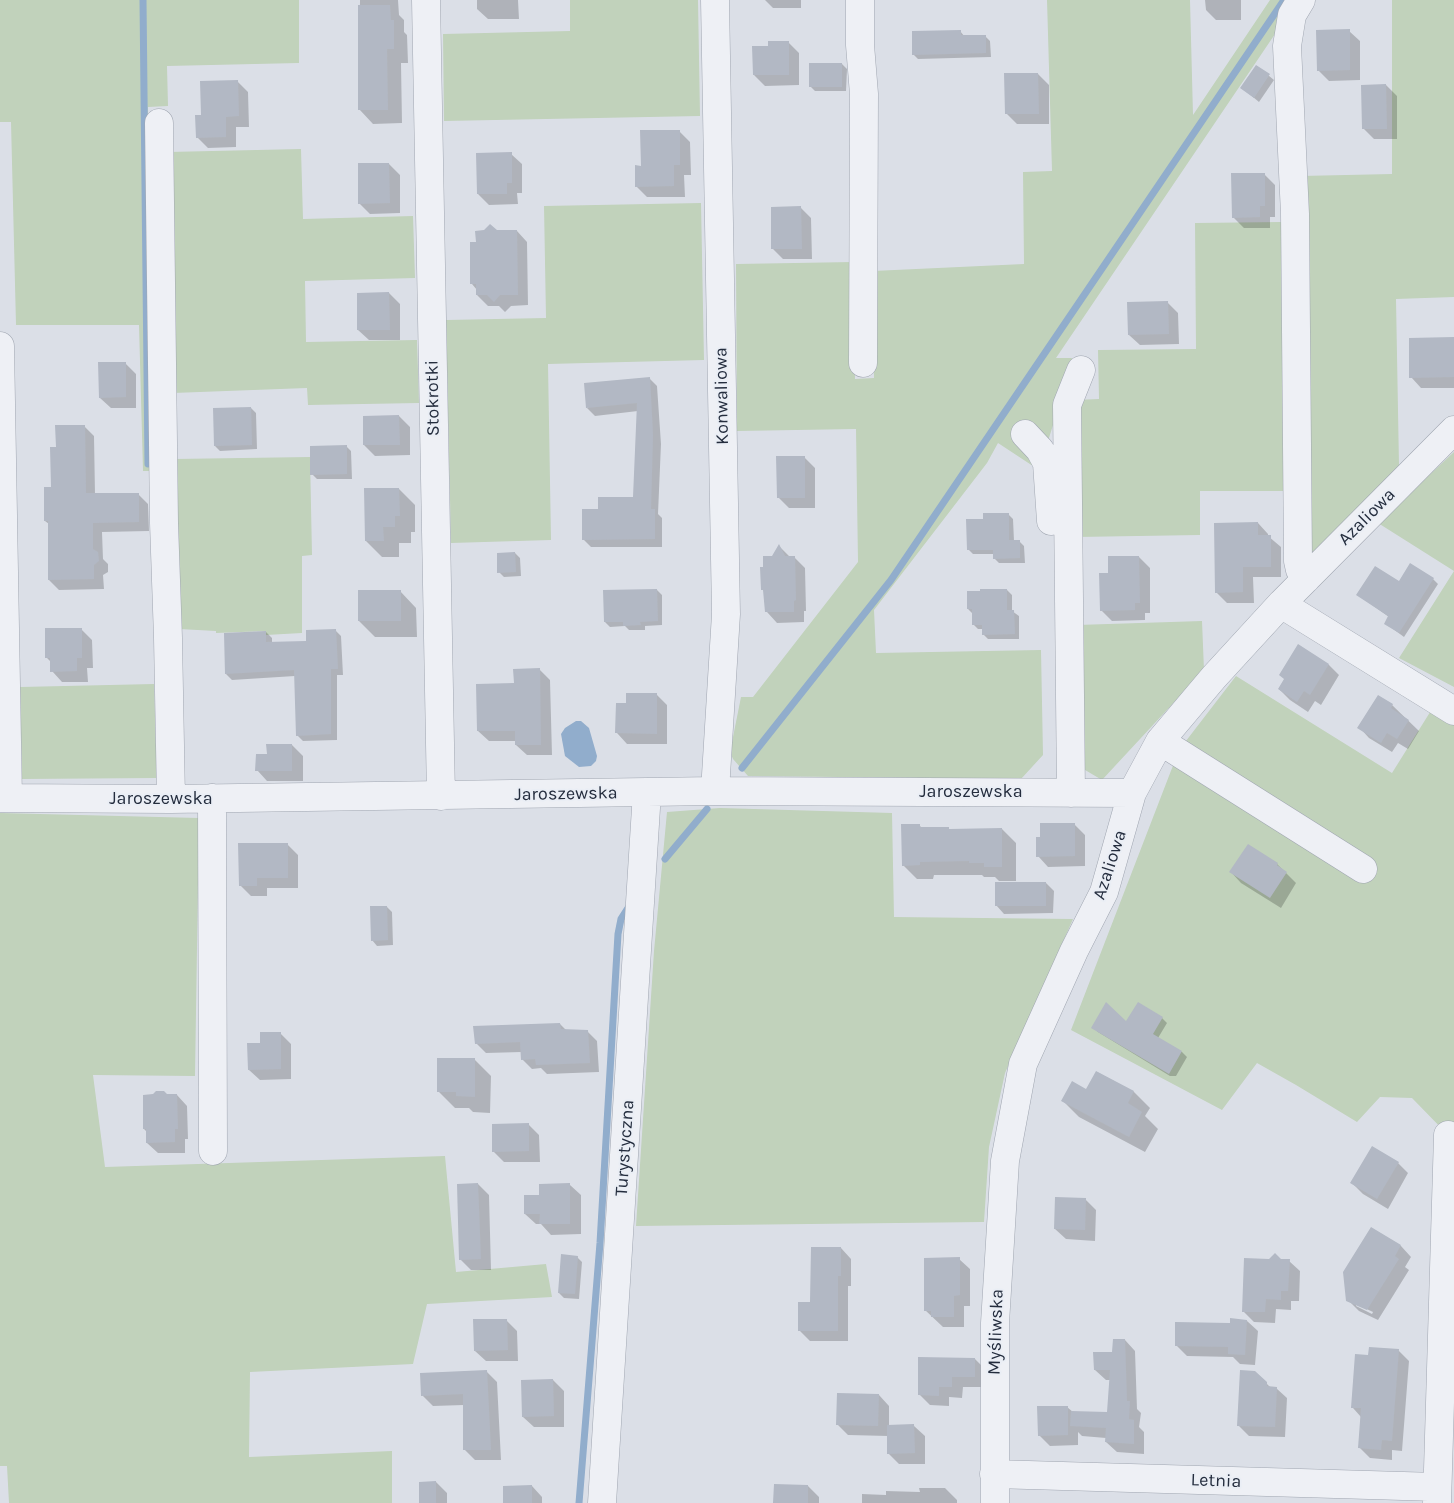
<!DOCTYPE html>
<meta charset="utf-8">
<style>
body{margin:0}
canvas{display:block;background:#dbdfe7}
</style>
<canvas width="1454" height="1503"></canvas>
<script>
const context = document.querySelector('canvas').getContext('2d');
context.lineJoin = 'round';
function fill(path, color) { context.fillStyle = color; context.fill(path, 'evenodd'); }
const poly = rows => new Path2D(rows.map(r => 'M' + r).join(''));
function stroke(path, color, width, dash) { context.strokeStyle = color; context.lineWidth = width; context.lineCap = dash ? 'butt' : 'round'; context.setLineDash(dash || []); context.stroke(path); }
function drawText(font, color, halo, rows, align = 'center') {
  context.font = font + ' Karla,sans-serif'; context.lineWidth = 4; context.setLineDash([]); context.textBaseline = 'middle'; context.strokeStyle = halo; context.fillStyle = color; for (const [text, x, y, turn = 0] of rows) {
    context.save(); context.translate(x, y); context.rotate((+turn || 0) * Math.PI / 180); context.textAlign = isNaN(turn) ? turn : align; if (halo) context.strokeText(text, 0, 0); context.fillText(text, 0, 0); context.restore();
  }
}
const green = poly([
 [0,0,299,0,299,63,167,66,168,106,148,107,153,471,143,471,139,325,16,325,11,122,0,122],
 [570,0,698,0,700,116,444,121,443,34,570,31],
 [1047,0,1190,0,1193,115,1270,0,1298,0,1056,358,1072,358,1058,409,1039,470,998,443,987,463,874,610,876,653,1041,650,1043,755,1021,779,748,776,733,759,730,752,741,697,753,697,858,562,856,429,737,431,736,264,853,262,855,379,874,378,873,271,1024,264,1023,172,1052,171],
 [1392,0,1454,0,1454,297,1396,299,1399,466,1313,554,1308,552,1300,176,1392,174],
 [301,149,303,219,413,216,415,278,305,281,306,342,417,340,419,403,308,405,307,388,173,393,168,152],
 [701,203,704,360,548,364,551,540,451,543,446,320,546,318,544,206],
 [1281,222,1286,491,1200,491,1200,535,1076,537,1075,400,1099,399,1098,350,1196,349,1195,223],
 [1454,452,1454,687,1399,658,1454,571,1378,523],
 [310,457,312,555,302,556,302,633,266,635,266,631,216,633,216,631,179,629,174,459],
 [1202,621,1204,670,1102,780,1080,767,1077,625],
 [1236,676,1392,773,1432,709,1454,723,1454,1138,1448,1135,1412,1098,1380,1097,1357,1122,1296,1085,1257,1063,1222,1110,1071,1030,1179,750],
 [154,684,157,778,22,779,20,687],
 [720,808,892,813,894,917,1073,919,1005,1073,989,1147,984,1222,636,1226,654,951,667,812],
 [0,813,199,818,195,1076,93,1075,105,1167,445,1156,456,1272,546,1264,552,1297,427,1304,413,1364,250,1372,249,1457,392,1451,392,1503,9,1503,7,1466,0,1466]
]);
const water = poly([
 [576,721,581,721,589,728,597,756,596,761,591,766,579,767,565,756,561,734,565,728]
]);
const shadow = poly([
 [360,0,398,0,399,15,404,20,404,32,407,35,408,63,401,63,402,123,373,124,359,109],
 [477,0,518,0,519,19,488,19,477,9],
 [765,0,801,0,801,8,773,8],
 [1205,0,1241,0,1241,20,1216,20,1206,10],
 [960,31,965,37,985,36,990,41,991,57,918,59,913,54],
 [1349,31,1360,41,1360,80,1329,81,1318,70],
 [788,42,799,53,799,85,765,86,754,75,770,47],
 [842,64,847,69,846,91,815,91,810,86],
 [1257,66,1274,80,1259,102,1242,88],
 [1038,74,1049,85,1049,124,1017,124,1006,113],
 [237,81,248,92,249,127,236,127,236,147,208,148,197,137,202,116],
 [1386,85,1397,96,1397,139,1374,139,1363,128],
 [679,131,690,142,691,175,684,175,685,197,647,197,636,186,642,167],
 [511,154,522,164,522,193,517,193,518,204,489,205,478,194],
 [389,164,400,175,400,213,370,214,359,203],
 [1264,174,1275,185,1275,217,1270,217,1270,228,1244,228,1233,217],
 [801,208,811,218,812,259,783,259,773,249],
 [517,231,527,242,528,305,511,306,505,312,499,306,488,306,477,295,477,290,472,284,477,244,497,232],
 [389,293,400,304,400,340,369,340,358,330],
 [1167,302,1178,313,1179,344,1140,345,1129,335],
 [1454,339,1454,388,1421,388,1411,377],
 [125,363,136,374,136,408,111,408,100,398],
 [649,378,657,386,661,444,658,514,662,518,662,547,591,547,583,539,599,510,635,498,638,411,595,416,587,408],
 [251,408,256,413,257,449,220,451,215,446],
 [399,416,410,427,410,455,375,456,364,445],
 [84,426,94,436,95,494,138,494,148,504,149,531,102,532,103,559,108,564,108,572,103,575,104,589,59,590,49,580,49,524,45,521,52,489,57,448],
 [346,446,351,451,352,479,317,479,312,474],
 [804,457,815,468,815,508,789,508,778,497],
 [399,489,415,505,415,532,411,532,411,543,399,543,399,557,382,557,366,541],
 [1008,514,1013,519,1014,541,1019,541,1024,546,1025,563,999,563,994,558,994,554,973,554,968,549,985,520],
 [1258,523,1268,534,1268,536,1281,547,1281,577,1253,577,1254,603,1227,603,1216,592],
 [779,546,789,556,794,557,805,568,806,611,804,611,804,622,777,623,767,612,765,592,762,589],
 [515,553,520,558,521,576,504,577,499,572],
 [1139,557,1150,568,1150,613,1145,613,1145,620,1112,621,1101,610,1109,574],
 [1433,579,1438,584,1404,637,1385,623,1389,617,1358,595,1399,583],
 [657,590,662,595,662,625,645,626,645,630,629,630,625,626,610,627,605,622],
 [1007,590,1012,595,1012,611,1019,616,1019,639,988,639,983,634,983,629,978,629,973,624,973,614,968,609],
 [400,591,416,608,417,637,375,637,359,621],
 [81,629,92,640,93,668,87,668,88,682,62,682,52,671,52,663,47,658],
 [335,630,341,636,343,675,337,675,337,740,303,741,297,735,295,676,232,680,226,674,266,632,272,638,272,643,307,642],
 [1299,646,1329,665,1339,675,1321,705,1315,701,1308,712,1290,700,1279,689,1285,680],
 [539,669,550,680,552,755,527,755,516,745,516,741,489,741,478,731,515,685],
 [657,695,667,705,667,744,627,744,617,733],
 [1392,705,1419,731,1408,749,1398,743,1392,752,1369,738,1359,727],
 [292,745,303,756,303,781,267,781,257,770,268,755],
 [1074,824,1085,835,1085,866,1048,867,1038,856],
 [919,825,923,829,950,830,1002,829,1016,843,1016,881,999,881,995,877,984,877,982,875,934,875,933,879,917,879,903,865],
 [287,844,298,855,298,888,267,888,267,896,251,896,240,885],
 [1277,864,1296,883,1281,908,1241,883,1231,872],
 [1046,883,1054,891,1053,913,1004,914,996,905],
 [387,907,392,912,393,945,377,946,372,940],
 [1162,1018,1167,1023,1158,1038,1182,1052,1187,1057,1176,1076,1170,1076,1098,1032,1093,1027],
 [560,1024,566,1030,587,1031,597,1041,599,1072,547,1074,541,1068,532,1069,522,1059,522,1052,486,1053,476,1043],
 [280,1033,291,1044,291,1079,260,1080,249,1070,261,1044],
 [475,1060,491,1076,490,1113,473,1112,469,1108,455,1108,438,1091],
 [1097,1072,1134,1092,1150,1108,1145,1116,1158,1129,1145,1152,1079,1117,1063,1101,1087,1091],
 [177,1095,187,1106,188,1139,185,1139,185,1153,158,1153,147,1143,147,1132,144,1129,167,1096],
 [529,1125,539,1135,540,1162,504,1162,493,1151],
 [1398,1163,1408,1173,1388,1209,1363,1194,1352,1183],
 [478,1184,489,1195,491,1270,471,1270,460,1259],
 [570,1185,581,1195,581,1234,551,1235,541,1224,536,1224,525,1214,541,1196],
 [1085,1199,1096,1210,1095,1241,1066,1239,1055,1229],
 [1372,1229,1401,1246,1411,1257,1405,1267,1409,1270,1378,1320,1359,1311,1348,1300],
 [1356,1304,1373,1312,1372,1314,1356,1306],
 [841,1248,851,1259,851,1286,848,1286,848,1341,810,1341,799,1330,811,1304],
 [577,1257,582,1262,579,1299,564,1298,559,1293],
 [959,1259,970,1269,970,1306,964,1306,964,1327,943,1327,925,1310],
 [1281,1260,1289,1261,1300,1271,1299,1301,1291,1301,1291,1310,1276,1309,1275,1323,1254,1322,1243,1311],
 [506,1320,517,1331,518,1361,486,1361,475,1351],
 [1247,1321,1258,1331,1255,1365,1240,1364,1233,1357,1187,1356,1176,1345,1231,1324],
 [1125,1340,1135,1351,1137,1409,1141,1413,1139,1427,1144,1432,1144,1454,1117,1452,1106,1442,1106,1438,1082,1436,1078,1432,1078,1445,1050,1446,1039,1435,1067,1407,1073,1412,1108,1413,1111,1380,1106,1380,1095,1370],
 [1398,1350,1409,1361,1402,1451,1392,1450,1392,1460,1370,1458,1359,1447,1361,1417,1353,1408,1369,1356],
 [975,1359,986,1370,985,1387,963,1387,962,1398,949,1397,949,1406,930,1405,919,1394],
 [486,1371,497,1382,501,1460,475,1460,464,1449,464,1405,433,1406,422,1395],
 [1255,1372,1271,1388,1276,1388,1287,1398,1285,1437,1249,1436,1238,1425],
 [553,1380,564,1391,564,1427,534,1427,523,1417],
 [879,1395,889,1406,889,1426,914,1426,925,1436,925,1464,899,1464,888,1453,888,1436,848,1435,837,1424],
 [436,1482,447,1493,447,1503,420,1503],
 [532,1486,542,1497,542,1503,504,1503],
 [808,1486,819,1497,819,1503,774,1503],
 [919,1488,945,1488,957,1500,957,1503,862,1503,862,1494,886,1495,886,1491,920,1492]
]);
const stream = poly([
 [143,0,148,464],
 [742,768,891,580,1284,0],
 [665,859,707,809],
 [579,1503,600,1243,618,934,621,919,630,905]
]);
const building = poly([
 [358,5,390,5,391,20,394,20,394,49,387,49,388,110,358,110],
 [1350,29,1350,70,1317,71,1316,30],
 [961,30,961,35,986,35,986,53,912,55,912,31],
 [768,41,789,41,789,75,753,75,752,46,768,46],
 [809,63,842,63,842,87,809,87],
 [1256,65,1270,74,1254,98,1240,88],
 [1004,73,1038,73,1039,114,1005,114],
 [238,80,239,116,226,117,226,137,196,138,195,115,201,115,200,81],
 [1386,84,1387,129,1362,129,1361,85],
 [640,130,680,130,680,165,674,165,674,186,635,187,635,165,641,166],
 [512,152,512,183,507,183,507,194,477,194,476,153],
 [358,163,389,163,390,203,358,204],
 [1231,173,1265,173,1265,206,1260,206,1260,217,1232,218],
 [801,206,802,249,771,249,771,207],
 [490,224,497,230,517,230,518,295,500,295,494,302,487,295,476,295,476,284,470,284,470,242,476,242,475,231,484,230],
 [389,292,390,330,357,330,357,293],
 [1168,301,1169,334,1128,335,1127,302],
 [1454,337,1454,377,1409,378,1409,338],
 [98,362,126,362,126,397,99,398],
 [650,377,653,435,651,509,655,509,655,539,582,540,582,509,598,509,598,497,633,497,637,403,586,408,584,383],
 [251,407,252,445,214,446,213,408],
 [399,415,400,445,363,445,363,416],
 [55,425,85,425,86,493,139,493,139,522,93,523,93,549,98,552,99,561,94,565,94,579,48,580,48,521,44,521,44,487,51,487,50,447,56,447],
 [347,445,347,474,310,475,310,446],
 [776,456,805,456,805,498,777,498],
 [364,488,399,488,400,516,395,516,395,527,383,527,384,541,365,541],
 [983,513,1009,513,1009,540,1020,540,1020,558,993,559,993,550,967,550,966,519,983,519],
 [1258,522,1258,535,1271,535,1271,567,1243,567,1243,592,1215,593,1214,523],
 [779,544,785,556,795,556,796,600,794,601,794,612,765,612,763,590,761,590,760,567,763,567,763,556,772,556],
 [515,552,516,572,497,573,497,553],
 [1108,556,1139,556,1140,603,1135,603,1135,610,1100,611,1099,573,1108,573],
 [1410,563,1434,578,1399,633,1384,624,1388,616,1356,595,1375,566,1399,581],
 [657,589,658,621,640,622,641,625,623,626,623,622,604,622,603,590],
 [980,589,1007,589,1007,610,1014,610,1015,634,982,635,982,625,972,625,972,609,967,609,967,591,980,591],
 [358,590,401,590,401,621,358,621],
 [45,628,82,628,82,658,77,658,77,671,50,672,50,658,45,658],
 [336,629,338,669,331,669,331,734,296,736,294,670,225,674,224,633,266,631,266,642,306,641,306,630],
 [1298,644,1329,664,1310,695,1304,691,1297,702,1278,689,1284,679,1279,675],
 [540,668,541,745,515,745,515,731,477,731,476,684,514,683,513,669],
 [626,693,657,693,657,734,615,733,616,703,626,703],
 [1378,695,1393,704,1391,708,1409,720,1397,739,1387,733,1381,743,1357,728],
 [266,744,292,744,292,771,255,771,256,754,267,754],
 [1040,823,1075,823,1075,856,1036,857,1036,837,1040,837],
 [901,824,920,824,920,827,949,827,949,829,1002,828,1002,867,984,867,984,863,969,863,969,861,920,862,920,865,902,866],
 [238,843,288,843,288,878,257,878,257,886,239,886],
 [1248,844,1278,863,1277,865,1287,872,1270,898,1229,872],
 [995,882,1046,882,1046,906,995,906],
 [370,906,387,906,388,940,371,941],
 [1106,1002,1126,1021,1138,1002,1163,1017,1153,1034,1182,1051,1169,1074,1091,1028],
 [560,1023,561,1029,588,1030,590,1063,536,1065,535,1059,521,1060,520,1042,475,1044,473,1026],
 [260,1032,281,1032,281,1069,248,1070,247,1043,260,1043],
 [437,1058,475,1058,475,1097,456,1096,456,1092,437,1092],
 [1096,1071,1134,1091,1128,1103,1142,1112,1129,1137,1061,1101,1072,1081,1086,1089],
 [156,1091,164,1091,167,1094,177,1094,178,1129,175,1129,175,1142,146,1143,146,1129,143,1129,143,1095,153,1094],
 [529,1123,529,1151,492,1152,492,1124],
 [1372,1146,1399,1162,1377,1199,1350,1183],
 [478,1183,481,1259,459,1260,457,1184],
 [570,1183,570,1224,539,1224,540,1214,524,1214,524,1195,539,1195,539,1184],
 [1055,1197,1086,1198,1085,1230,1054,1229],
 [1371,1227,1401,1245,1395,1256,1399,1259,1367,1310,1346,1301,1343,1272],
 [811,1247,841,1247,841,1276,838,1276,838,1331,798,1331,798,1302,810,1302],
 [1275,1253,1281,1259,1290,1259,1288,1291,1281,1291,1281,1300,1266,1299,1265,1312,1242,1312,1244,1258,1269,1259],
 [561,1254,578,1256,575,1294,558,1293],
 [960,1257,960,1295,954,1296,954,1317,931,1317,931,1311,924,1311,924,1258],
 [1230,1318,1247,1320,1245,1355,1228,1354,1228,1347,1175,1346,1175,1322,1230,1323],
 [473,1319,507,1319,508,1350,474,1351],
 [1113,1339,1125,1339,1127,1401,1130,1401,1129,1419,1134,1420,1134,1444,1105,1442,1106,1428,1070,1426,1071,1411,1107,1412,1110,1370,1094,1370,1093,1352,1112,1352],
 [1369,1347,1399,1349,1392,1441,1382,1440,1381,1450,1358,1448,1361,1408,1351,1408,1355,1354,1368,1355],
 [918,1357,975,1358,975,1377,952,1377,952,1387,939,1387,939,1396,918,1395],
 [487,1370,491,1450,463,1450,463,1394,421,1396,420,1373],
 [1240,1370,1255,1371,1267,1382,1267,1386,1277,1387,1275,1427,1237,1426],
 [553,1379,554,1416,522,1417,521,1380],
 [837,1393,879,1394,878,1426,836,1425],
 [1037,1406,1068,1406,1068,1435,1038,1436],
 [914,1424,915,1453,887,1454,887,1425],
 [436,1481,436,1503,419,1503,419,1482],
 [774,1484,808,1485,808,1503,773,1503],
 [532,1485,532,1503,503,1503,503,1486]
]);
const minor = poly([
 [426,0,441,796],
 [860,0,860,45,864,94,863,363],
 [1301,0,1292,15,1287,46,1295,214,1298,561,1300,570,1306,579],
 [159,123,164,523,168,638,171,799],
 [0,346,8,798],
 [1025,434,1040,450,1047,463,1051,521],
 [1281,604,1454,711],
 [1160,741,1363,869],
 [715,791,726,614,715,0],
 [1071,793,1067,405,1081,370],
 [0,798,171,799,715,791,1132,793],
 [212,798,213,1151],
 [994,1474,1437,1487],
 [602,1503,647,792],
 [995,1503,995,1323,1005,1161,1023,1064,1074,951,1104,892,1132,793,1160,741,1214,677,1281,604,1454,430],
 [1437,1503,1448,1135]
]);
const streetNames = [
 ["Konwaliowa",722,396,-91],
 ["Stokrotki",433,398,-91],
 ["Azaliowa",1367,517,-45],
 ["Jaroszewska",971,792],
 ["Jaroszewska",566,794,-1],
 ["Jaroszewska",161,799],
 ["Azaliowa",1110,865,-72],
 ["Turystyczna",625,1148,-86],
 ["Myśliwska",996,1332,-88],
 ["Letnia",1216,1481,2]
];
fill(green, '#c1d2bb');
fill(water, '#91adcc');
fill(shadow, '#0003');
stroke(stream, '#91adcc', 7);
fill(building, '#b2b8c4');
stroke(minor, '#a0a6b1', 29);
stroke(minor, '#eef0f5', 28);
drawText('18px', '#242d3e', '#eaeef5', streetNames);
</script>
